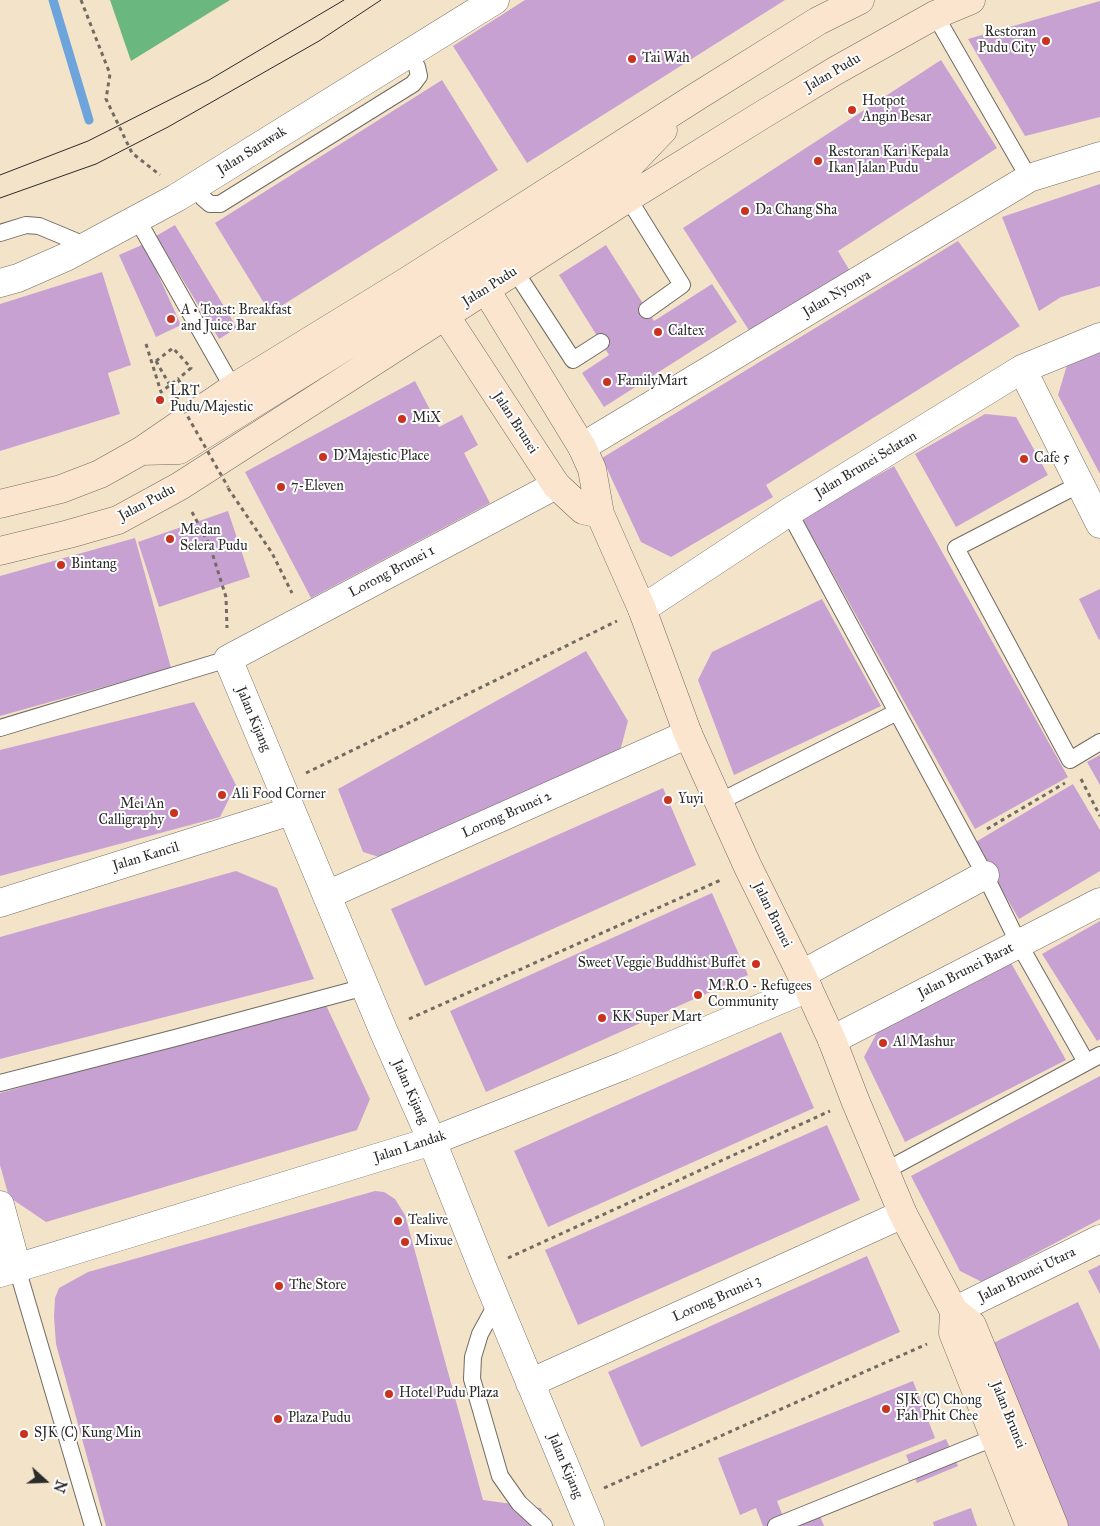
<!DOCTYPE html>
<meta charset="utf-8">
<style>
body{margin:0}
#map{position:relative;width:1100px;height:1526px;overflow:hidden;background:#f3e3c9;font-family:"IM FELL Great Primer",serif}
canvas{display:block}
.north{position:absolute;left:20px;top:1456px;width:50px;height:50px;-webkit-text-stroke:4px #fff;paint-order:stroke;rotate:110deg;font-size:14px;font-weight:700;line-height:20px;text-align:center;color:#2b2b2b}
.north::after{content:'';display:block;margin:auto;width:18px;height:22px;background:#2b2b2b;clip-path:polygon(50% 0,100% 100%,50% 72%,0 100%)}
</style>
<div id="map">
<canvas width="1100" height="1526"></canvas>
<div class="north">N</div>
</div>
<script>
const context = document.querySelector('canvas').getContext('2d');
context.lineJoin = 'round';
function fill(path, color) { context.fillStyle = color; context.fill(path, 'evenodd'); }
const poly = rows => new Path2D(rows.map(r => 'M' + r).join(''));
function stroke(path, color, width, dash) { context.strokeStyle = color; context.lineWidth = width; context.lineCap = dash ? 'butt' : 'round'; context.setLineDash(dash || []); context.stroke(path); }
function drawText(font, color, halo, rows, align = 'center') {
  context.font = font + ' "IM FELL Great Primer",serif'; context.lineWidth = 4; context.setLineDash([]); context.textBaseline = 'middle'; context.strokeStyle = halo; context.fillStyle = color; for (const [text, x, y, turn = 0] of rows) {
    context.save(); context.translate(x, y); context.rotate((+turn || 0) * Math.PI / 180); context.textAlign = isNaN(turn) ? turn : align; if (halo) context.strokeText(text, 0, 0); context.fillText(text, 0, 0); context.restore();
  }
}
const forest = poly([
 [110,0,230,0,131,61]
]);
const stream = poly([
 [53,0,89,120]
]);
const building = poly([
 [525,0,785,0,527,163,453,46],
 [1100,1,1100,117,1025,136,968,39],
 [941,60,997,148,838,251,850,271,752,335,683,228],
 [442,80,498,170,270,313,215,223],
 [1100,184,1100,286,1061,297,1039,311,1002,217],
 [175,225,237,328,219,339,156,236],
 [958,241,1020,326,766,485,773,497,671,557,641,542,602,458],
 [144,244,181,325,156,337,119,255],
 [606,245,654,321,712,284,737,322,604,407,582,373,609,355,559,275],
 [102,272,131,365,108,373,120,414,0,451,0,304],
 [1100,350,1100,474,1058,395,1067,365],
 [415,381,439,427,462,415,478,445,464,453,490,503,311,598,245,472],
 [985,414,1016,417,1048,475,956,527,915,454],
 [894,466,1068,777,975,829,802,518],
 [228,511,250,577,159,607,138,542],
 [135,538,171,668,0,716,0,576],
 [1100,589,1100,639,1099,640,1079,599],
 [822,599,881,706,734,775,698,680,712,652],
 [586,651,628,721,619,755,395,862,363,852,338,789],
 [194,702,236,785,220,817,0,876,0,750],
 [1100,755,1100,785,1087,762],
 [1073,784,1100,830,1100,871,1019,919,974,843],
 [663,788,696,865,425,986,391,909],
 [236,871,277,888,314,979,0,1059,0,937],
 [712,893,748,975,486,1092,450,1011],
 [1100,921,1100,1039,1097,1041,1042,954],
 [1011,963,1066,1060,905,1142,864,1057,879,1029],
 [325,1003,370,1099,357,1130,46,1222,9,1197,0,1165,0,1093],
 [781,1032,814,1108,548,1227,514,1151],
 [1100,1076,1100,1219,982,1282,960,1271,911,1176],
 [827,1125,860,1200,578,1325,545,1250],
 [375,1191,384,1192,395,1199,405,1215,483,1500,541,1508,546,1526,106,1526,56,1344,54,1317,55,1298,59,1288,88,1272],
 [867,1256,900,1332,641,1447,608,1372],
 [1100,1265,1100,1294,1088,1271],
 [1078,1302,1100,1350,1100,1526,1066,1526,983,1348],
 [913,1381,935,1438,777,1501,784,1519,816,1506,824,1526,763,1526,756,1508,740,1515,718,1458],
 [946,1439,958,1466,917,1483,906,1455],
 [971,1508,977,1526,934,1526,933,1522]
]);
const path = poly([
 [81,0,110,74,106,99,132,153,160,175],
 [146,344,161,392,178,379,183,388],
 [156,361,173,348,191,368,178,379],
 [228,488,272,553,292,593],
 [192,512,210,546,226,597,227,628],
 [306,773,617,621],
 [1081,779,1100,816],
 [987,829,1065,783],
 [409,1019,723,879],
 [508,1258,830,1111],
 [604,1488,927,1344]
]);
const lane = poly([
 [935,15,1029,178],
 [196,186,203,198,210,204,220,204,413,84,419,76,417,67,409,54],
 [628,198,682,285,647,310],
 [137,219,233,388],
 [0,233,26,225,39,226,87,246],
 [515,271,573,360,601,342],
 [1080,484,956,548,1070,760,1100,742],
 [789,512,985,875,1019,944,1086,1062],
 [0,728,228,659],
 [719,802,897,712],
 [0,1083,175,1038,365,987],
 [885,1171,1100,1055],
 [17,1268,93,1526],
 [497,1303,480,1334,473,1357,472,1379,500,1476,519,1503,544,1526],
 [776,1526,1001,1435]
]);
const street = poly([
 [0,283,18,278,66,257,176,198,495,0],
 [1022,369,1100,524],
 [582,447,1029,178,1100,156],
 [556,485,228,659,383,1030,432,1141,483,1269,590,1526],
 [642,609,789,512,1022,369,1100,337],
 [327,895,688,734],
 [0,903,291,811],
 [802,974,985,875],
 [832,1040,1100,902],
 [0,1205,17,1268],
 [0,1273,432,1141,623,1066,808,988],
 [954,1311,1100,1239],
 [530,1383,903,1214]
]);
const secondary = poly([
 [472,267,582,447,592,469,600,514,642,609,688,734,748,867,808,988,832,1040,855,1100,903,1214,954,1311,972,1325,1054,1526],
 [435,300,556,485,583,510,600,514],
 [141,451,179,450,620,175,663,130],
 [0,504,61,489,100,474,141,451,233,388,409,280,696,97,818,21,860,0],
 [0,551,69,534,118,520,180,486,628,198,762,115,835,71,935,15,971,0],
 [954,1311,953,1333,1030,1526]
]);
const tram = poly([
 [0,175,88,141,209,80,344,0],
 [0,198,96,164,168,127,319,41,381,0]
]);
const pathBridge = poly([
 [156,361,228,487]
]);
const markers = [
 [1046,41,5,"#c8321e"],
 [632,59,5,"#c8321e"],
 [852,110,5,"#c8321e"],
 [818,161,5,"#c8321e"],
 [745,211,5,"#c8321e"],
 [171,319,5,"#c8321e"],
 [658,332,5,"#c8321e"],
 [607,382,5,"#c8321e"],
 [160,400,5,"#c8321e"],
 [402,419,5,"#c8321e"],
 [323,457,5,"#c8321e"],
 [1024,459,5,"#c8321e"],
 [281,487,5,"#c8321e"],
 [170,539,5,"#c8321e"],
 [61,565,5,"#c8321e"],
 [222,795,5,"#c8321e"],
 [668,800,5,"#c8321e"],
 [174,813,5,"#c8321e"],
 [756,964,5,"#c8321e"],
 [698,995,5,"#c8321e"],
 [602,1018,5,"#c8321e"],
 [883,1043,5,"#c8321e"],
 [398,1221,5,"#c8321e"],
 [405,1242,5,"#c8321e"],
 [279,1286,5,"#c8321e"],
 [389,1394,5,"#c8321e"],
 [886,1409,5,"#c8321e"],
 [278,1419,5,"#c8321e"],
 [24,1434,5,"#c8321e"]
];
const poiNames = [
 ["Restoran",1036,33,"right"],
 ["Pudu City",1036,49,"right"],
 ["Tai Wah",642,59],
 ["Hotpot",862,102],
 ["Angin Besar",862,118],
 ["Restoran Kari Kepala",828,153],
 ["Ikan Jalan Pudu",828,169],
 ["Da Chang Sha",755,211],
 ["A • Toast: Breakfast",181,311],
 ["and Juice Bar",181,327],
 ["Caltex",668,332],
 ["FamilyMart",617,382],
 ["LRT",170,392],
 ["Pudu/Majestic",170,408],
 ["MiX",412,419],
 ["D'Majestic Place",333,457],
 ["Cafe 5",1034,459],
 ["7-Eleven",291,487],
 ["Medan",180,531],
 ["Selera Pudu",180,547],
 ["Bintang",71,565],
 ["Ali Food Corner",232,795],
 ["Yuyi",678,800],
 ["Mei An",164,805,"right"],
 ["Calligraphy",164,821,"right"],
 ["Sweet Veggie Buddhist Buffet",746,964,"right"],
 ["M.R.O - Refugees",708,987],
 ["Community",708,1003],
 ["KK Super Mart",612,1018],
 ["Al Mashur",893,1043],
 ["Tealive",408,1221],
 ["Mixue",415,1242],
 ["The Store",289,1286],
 ["Hotel Pudu Plaza",399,1394],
 ["SJK (C) Chong",896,1401],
 ["Fah Phit Chee",896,1417],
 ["Plaza Pudu",288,1419],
 ["SJK (C) Kung Min",34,1434]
];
const streetNames = [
 ["Jalan Pudu",833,73,-30],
 ["Jalan Sarawak",252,151,-32],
 ["Jalan Pudu",490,287,-32],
 ["Jalan Nyonya",837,294,-31],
 ["Jalan Brunei",515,423,57],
 ["Jalan Brunei Selatan",866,465,-31],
 ["Jalan Pudu",147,503,-28],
 ["Lorong Brunei 1",392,572,-28],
 ["Jalan Kijang",253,719,67],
 ["Lorong Brunei 2",507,815,-24],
 ["Jalan Kancil",146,857,-17],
 ["Jalan Brunei",772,915,64],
 ["Jalan Brunei Barat",966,971,-27],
 ["Jalan Kijang",410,1092,66],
 ["Jalan Landak",410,1147,-18],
 ["Jalan Brunei Utara",1027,1275,-26],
 ["Lorong Brunei 3",717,1299,-24],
 ["Jalan Brunei",1008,1415,68],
 ["Jalan Kijang",565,1466,67]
];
fill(forest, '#6ab780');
stroke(stream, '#6ca4db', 9);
fill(building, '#c8a1d3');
stroke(lane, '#716b62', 18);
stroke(street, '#716b62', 29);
stroke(secondary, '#716b62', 29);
stroke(path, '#716b62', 3, [4, 4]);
stroke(lane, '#fff', 16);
stroke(street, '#fff', 28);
stroke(secondary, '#fce5cf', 28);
stroke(tram, '#2b2b2b', 1);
stroke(pathBridge, '#716b62', 3, [4, 4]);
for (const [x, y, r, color] of markers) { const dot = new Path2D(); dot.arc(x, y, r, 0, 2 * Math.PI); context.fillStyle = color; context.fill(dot); stroke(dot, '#fff', 2); }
drawText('14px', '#2b2b2b', '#fff', poiNames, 'left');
drawText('14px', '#2b2b2b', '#fff', streetNames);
</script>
